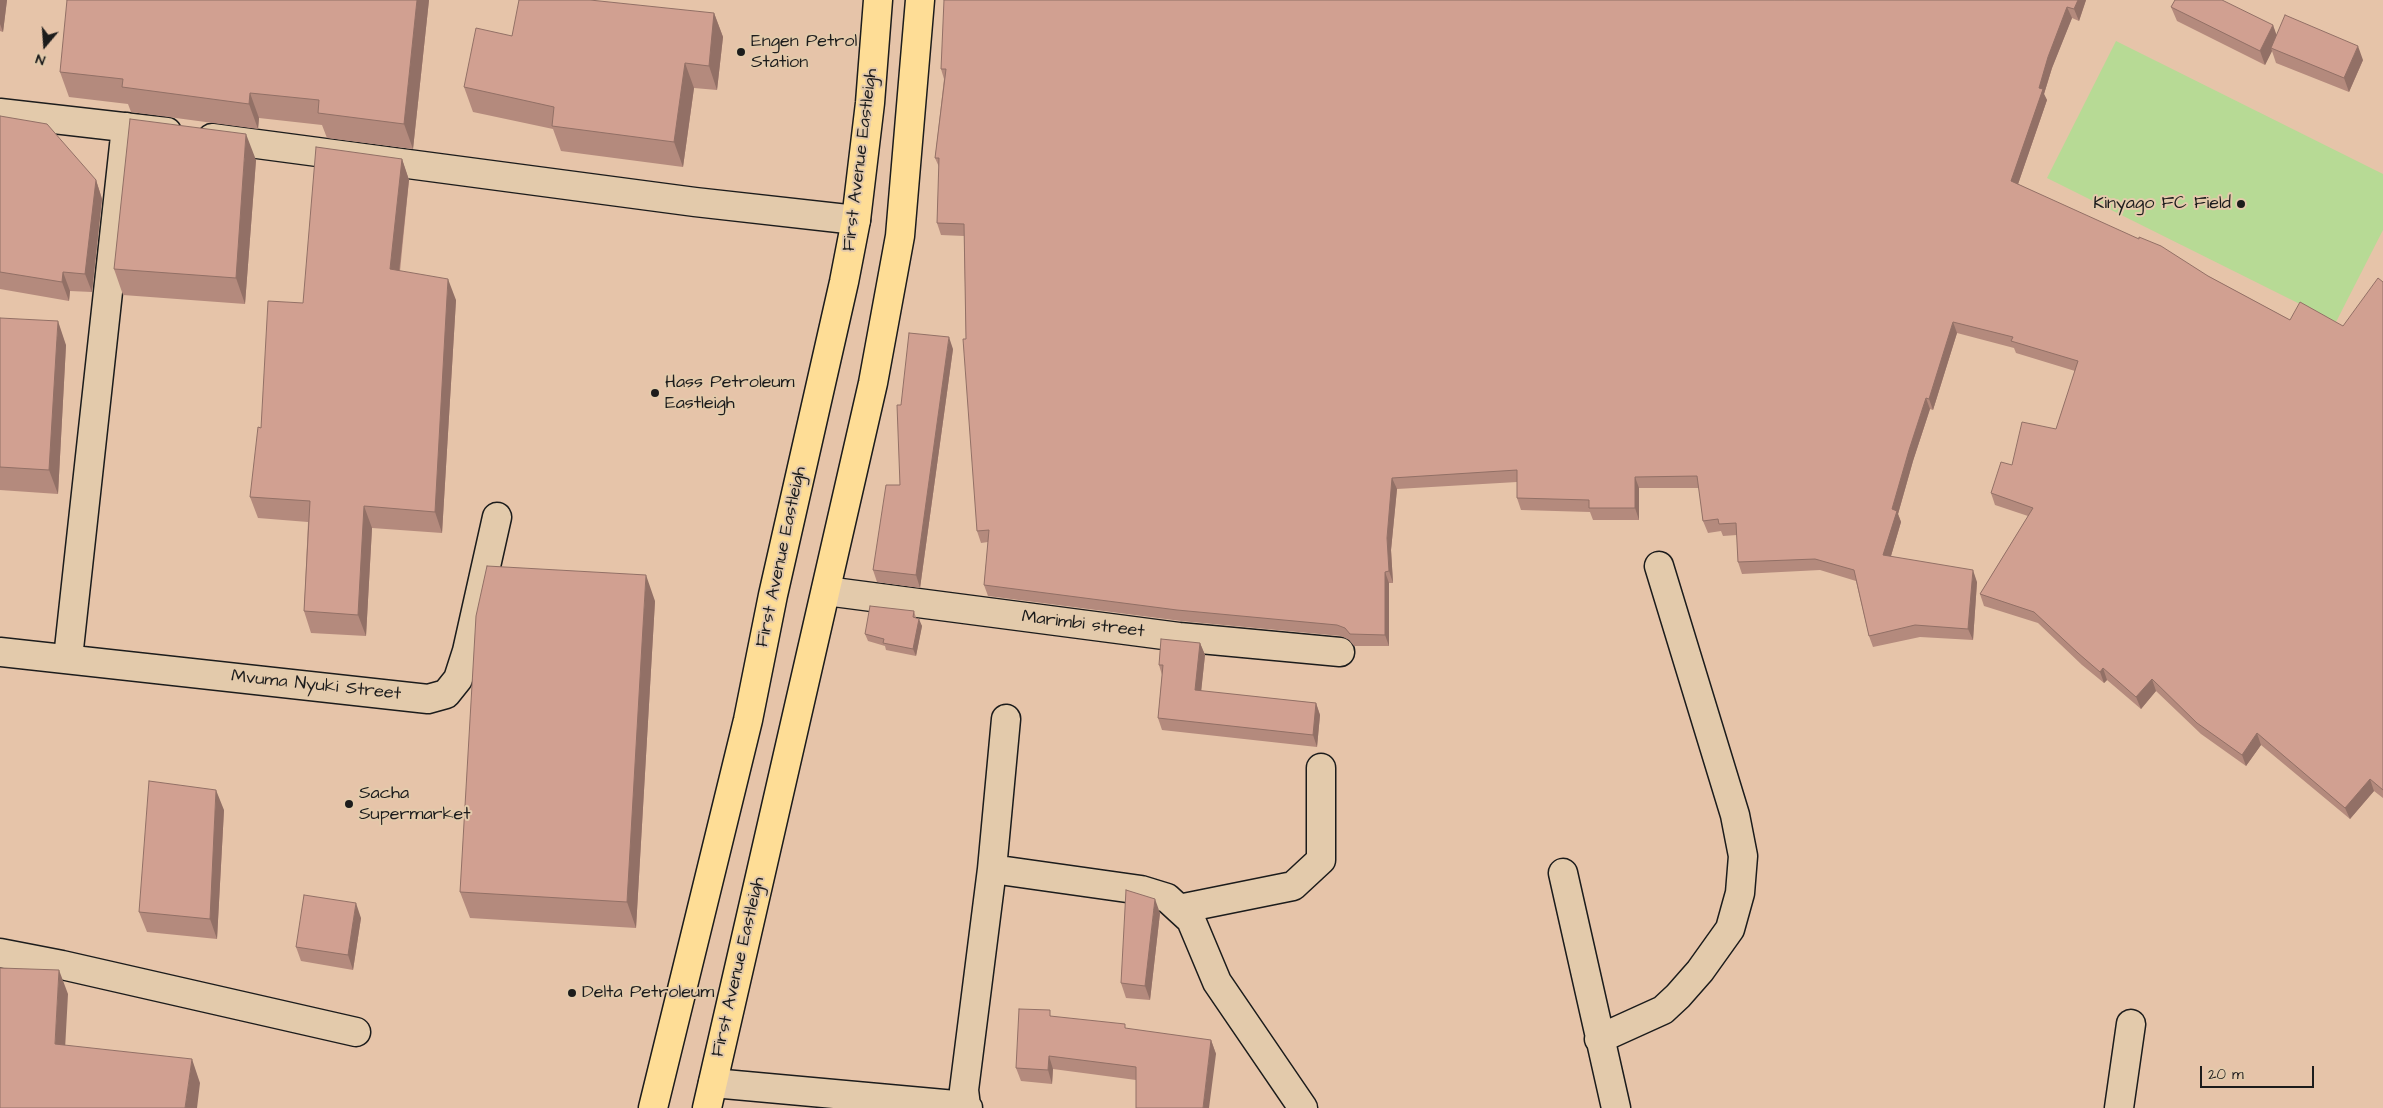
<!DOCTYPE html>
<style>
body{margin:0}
#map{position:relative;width:2383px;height:1108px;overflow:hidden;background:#e6c4a9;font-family:"Architects Daughter",sans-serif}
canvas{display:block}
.north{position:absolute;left:20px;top:20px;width:50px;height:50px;-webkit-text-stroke:4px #e3caab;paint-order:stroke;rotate:198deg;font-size:14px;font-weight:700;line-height:20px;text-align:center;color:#1c1c1c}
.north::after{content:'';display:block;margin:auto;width:18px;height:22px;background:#1c1c1c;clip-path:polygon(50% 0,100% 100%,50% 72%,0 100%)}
.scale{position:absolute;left:2200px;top:1066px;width:114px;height:22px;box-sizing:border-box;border:2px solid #1c1c1c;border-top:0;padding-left:6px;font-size:15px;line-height:18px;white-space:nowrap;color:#1c1c1c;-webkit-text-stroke:4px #e3caab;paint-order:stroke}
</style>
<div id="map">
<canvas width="2383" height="1108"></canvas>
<div class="north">N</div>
<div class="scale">20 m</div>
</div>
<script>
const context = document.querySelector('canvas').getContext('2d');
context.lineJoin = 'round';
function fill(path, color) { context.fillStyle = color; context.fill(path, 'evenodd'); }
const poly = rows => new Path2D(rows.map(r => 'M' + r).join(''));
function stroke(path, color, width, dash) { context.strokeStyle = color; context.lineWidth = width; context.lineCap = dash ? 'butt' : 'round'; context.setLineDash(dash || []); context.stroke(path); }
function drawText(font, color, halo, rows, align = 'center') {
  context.font = font + ' "Architects Daughter",sans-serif'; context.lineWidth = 4; context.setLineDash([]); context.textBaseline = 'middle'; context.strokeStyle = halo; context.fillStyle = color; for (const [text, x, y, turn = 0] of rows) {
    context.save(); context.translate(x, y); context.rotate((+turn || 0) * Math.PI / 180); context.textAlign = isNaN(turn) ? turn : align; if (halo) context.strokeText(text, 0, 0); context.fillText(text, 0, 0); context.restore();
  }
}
const green = poly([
 [2116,41,2383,174,2383,230,2336,322,2047,178]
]);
const minor = poly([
 [0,113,167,132],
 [212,138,695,202,856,220],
 [826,591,1179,637,1340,652],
 [0,652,428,699,446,694,458,679,467,651,497,517],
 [68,658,126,127],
 [1006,719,992,869,1141,890,1167,898,1191,920,1217,982,1303,1108],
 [1563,873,1616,1108],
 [1179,909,1293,886,1321,860,1321,768],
 [0,953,62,965,356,1032],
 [1599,1039,1663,1010,1678,996,1700,971,1730,929,1740,893,1743,856,1735,815,1659,566],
 [713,1083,966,1106],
 [968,1108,966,1106,964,1090,992,869],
 [2119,1108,2131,1024]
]);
const major = poly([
 [653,1108,748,720,773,595,844,282,856,220,870,103,878,0],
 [707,1108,873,383,900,236,920,0]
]);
const wall = poly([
 [0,0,7,0,3,32,0,31],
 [429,0,413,149,327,138,322,125,259,118,258,129,131,112,128,104,69,97,60,72],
 [953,0,2086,0,2079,21,2072,18,2052,68,2044,94,2047,100,2018,184,2208,276,2290,320,2343,326,2383,282,2383,798,2374,791,2350,819,2261,745,2246,766,2201,734,2156,691,2141,709,2107,680,2104,683,2082,665,2038,623,1984,606,1980,594,2028,516,1995,505,1991,493,2012,465,2056,429,2075,371,2016,353,2014,348,1957,333,1933,410,1930,409,1913,461,1898,514,1901,522,1891,556,1977,582,1973,640,1920,637,1873,647,1869,636,1856,581,1820,570,1742,574,1738,562,1737,535,1723,536,1721,531,1708,533,1703,521,1699,488,1639,488,1639,520,1593,520,1590,512,1521,510,1517,498,1517,482,1397,489,1391,550,1393,583,1389,583,1389,646,1354,646,1349,640,1341,636,1181,621,988,596,984,585,988,542,981,543,977,531,966,339,964,236,941,235,937,223,939,167,935,158,944,79,941,69],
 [2171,7,2273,25,2276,35,2363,60,2349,92,2276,63,2272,51,2265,65,2177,21],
 [714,13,723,37,717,90,694,88,683,167,561,151,553,129,473,112,464,87,512,36],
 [0,116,96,180,102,199,92,292,70,291,69,301,0,289],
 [402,159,409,180,400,271,456,300,442,533,372,528,366,636,311,633,304,611,308,522,258,518,250,497,261,428,303,303],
 [256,160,245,304,123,295,114,269],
 [0,318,66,345,58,494,0,490],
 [953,349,920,588,877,582,873,570,900,485,901,405],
 [655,601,636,928,470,918,460,892],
 [914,611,916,618,922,626,916,656,886,650,885,646,868,641,865,634],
 [1200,643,1205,655,1201,691,1316,703,1320,715,1317,747,1162,730,1158,718,1162,675,1159,665],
 [224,810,217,939,147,932,139,912],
 [1160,913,1150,1000,1126,998,1121,983],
 [361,918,353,970,301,961,296,947],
 [1052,1017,1127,1029,1211,1040,1216,1054,1136,1080,1053,1069,1052,1084,1021,1081,1016,1068]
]);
const shadedWall = poly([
 [0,0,7,0,3,32,0,24],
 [417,0,429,0,413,149,404,124],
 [2078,0,2086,0,2079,21,2074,9],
 [2067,7,2072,18,2052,68,2044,94,2047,100,2015,193,2011,181,2048,57],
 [714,13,723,37,717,90,709,66],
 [2273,25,2278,39,2271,48,2272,51,2265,65,2260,51],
 [2358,46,2363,60,2349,92,2344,78],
 [685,63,694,88,683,167,674,142],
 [250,93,259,118,258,129,249,104],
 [246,134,256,160,245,304,236,278],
 [402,159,409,180,397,291,390,269],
 [96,180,102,199,92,292,85,274],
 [63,272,70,291,69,301,62,282],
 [448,279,456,300,442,533,435,512],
 [58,321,66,345,58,494,49,470],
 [1953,322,1957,333,1933,410,1929,399],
 [949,337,953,349,920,588,916,575],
 [1926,398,1930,409,1913,461,1898,514,1901,522,1888,566,1883,555,1892,509,1909,450],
 [1635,477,1639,488,1639,520,1635,508],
 [1392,478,1397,489,1391,550,1393,583,1389,571,1387,538],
 [364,506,372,528,366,636,358,615],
 [1973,570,1977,582,1973,640,1968,629],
 [1385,572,1389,583,1389,646,1385,635],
 [646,575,655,601,636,928,627,902],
 [919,619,922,626,916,656,913,649],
 [1200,643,1205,655,1200,702,1195,690],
 [2103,668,2107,680,2104,683,2100,672],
 [2152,679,2156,691,2141,709,2136,697],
 [1316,703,1320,715,1317,747,1313,735],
 [2257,733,2261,745,2246,766,2242,755],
 [2370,779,2374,791,2350,819,2345,808],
 [216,790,224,810,217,939,210,919],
 [1155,899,1160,913,1150,1000,1145,986],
 [356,903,361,918,353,970,348,955],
 [59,970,68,994,64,1068,55,1044],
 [1211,1040,1216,1054,1209,1108,1203,1108],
 [1049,1056,1053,1069,1052,1084,1048,1070],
 [192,1059,200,1083,197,1108,185,1108]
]);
const building = poly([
 [67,0,417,0,404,124,318,113,319,100,250,93,249,104,122,87,123,79,60,72,67,0],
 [519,0,590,0,714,13,709,66,685,63,674,142,552,126,554,107,464,87,476,28,512,36,519,0],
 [944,0,2078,0,2074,9,2067,7,2048,57,2039,88,2043,89,2011,181,2139,239,2139,237,2161,246,2208,276,2290,320,2300,302,2343,326,2378,278,2383,282,2383,790,2370,779,2345,808,2257,733,2242,755,2197,723,2152,679,2136,697,2103,668,2100,672,2078,653,2034,612,1980,594,2033,508,1991,493,2001,462,2012,465,2022,422,2056,429,2078,361,2011,341,2013,337,1953,322,1929,399,1926,398,1909,450,1892,509,1897,511,1883,555,1973,570,1968,629,1915,625,1869,636,1854,570,1815,559,1738,562,1736,523,1719,524,1718,519,1703,521,1697,476,1635,477,1635,508,1589,508,1589,500,1517,498,1517,470,1392,478,1387,538,1389,571,1385,572,1385,635,1350,634,1345,628,1337,625,1177,610,984,585,989,530,977,531,963,339,966,339,964,224,937,223,939,158,935,158,946,69,941,69,944,0],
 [2175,0,2222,0,2273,25,2260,51,2171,7,2175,0],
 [2285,15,2358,46,2344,78,2271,48,2285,15],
 [0,116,47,124,96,180,85,274,63,272,62,282,0,272,0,116],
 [130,119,246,134,236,278,114,269,130,119],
 [316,147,402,159,390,269,448,279,435,512,364,506,358,615,304,611,310,501,250,497,258,427,261,428,268,301,303,303,316,147],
 [0,318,58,321,49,470,0,467,0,318],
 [909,333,949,337,916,575,873,570,886,485,900,485,897,405,901,405,909,333],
 [487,566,646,575,627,902,460,892,476,616,487,566],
 [870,606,914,611,913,617,919,619,913,649,883,643,884,639,865,634,870,606],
 [1161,639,1200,643,1195,690,1316,703,1313,735,1158,718,1163,665,1159,665,1161,639],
 [149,781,216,790,210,919,139,912,149,781],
 [1126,890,1155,899,1145,986,1121,983,1126,890],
 [304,895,356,903,348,955,296,947,304,895],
 [0,968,59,970,55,1044,192,1059,185,1108,0,1108,0,968],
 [1019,1009,1050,1010,1050,1016,1125,1024,1125,1028,1211,1040,1203,1108,1136,1108,1136,1067,1049,1056,1048,1070,1016,1068,1019,1009]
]);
const markers = [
 [741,52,5,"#1c1c1c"],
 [2241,204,5,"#1c1c1c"],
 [655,393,5,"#1c1c1c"],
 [349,804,5,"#1c1c1c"],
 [572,993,5,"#1c1c1c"]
];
const poiNames = [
 ["Engen Petrol",751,42],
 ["Station",751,63],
 ["Kinyago FC Field",2231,204,"right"],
 ["Hass Petroleum",665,383],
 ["Eastleigh",665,404],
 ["Sacha",359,794],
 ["Supermarket",359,815],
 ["Delta Petroleum",582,993]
];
const streetNames = [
 ["First Avenue Eastleigh",861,160,-83],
 ["First Avenue Eastleigh",782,557,-78],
 ["Marimbi street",1083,625,7],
 ["Mvuma Nyuki Street",316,686,6],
 ["First Avenue Eastleigh",739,967,-77]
];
fill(green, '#b7da95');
stroke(minor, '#1c1c1c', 31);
stroke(major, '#1c1c1c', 31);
stroke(minor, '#e3caab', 28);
stroke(major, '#fedd96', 28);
fill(wall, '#b48a7d');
fill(shadedWall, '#927066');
fill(building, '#d1a091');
stroke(building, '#927066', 1);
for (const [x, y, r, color] of markers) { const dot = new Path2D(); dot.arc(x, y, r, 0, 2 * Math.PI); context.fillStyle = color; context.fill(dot); stroke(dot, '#e3caab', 2); }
drawText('18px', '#1c1c1c', '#e3caab', poiNames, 'left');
drawText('18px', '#1c1c1c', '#e3caab', streetNames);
</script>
